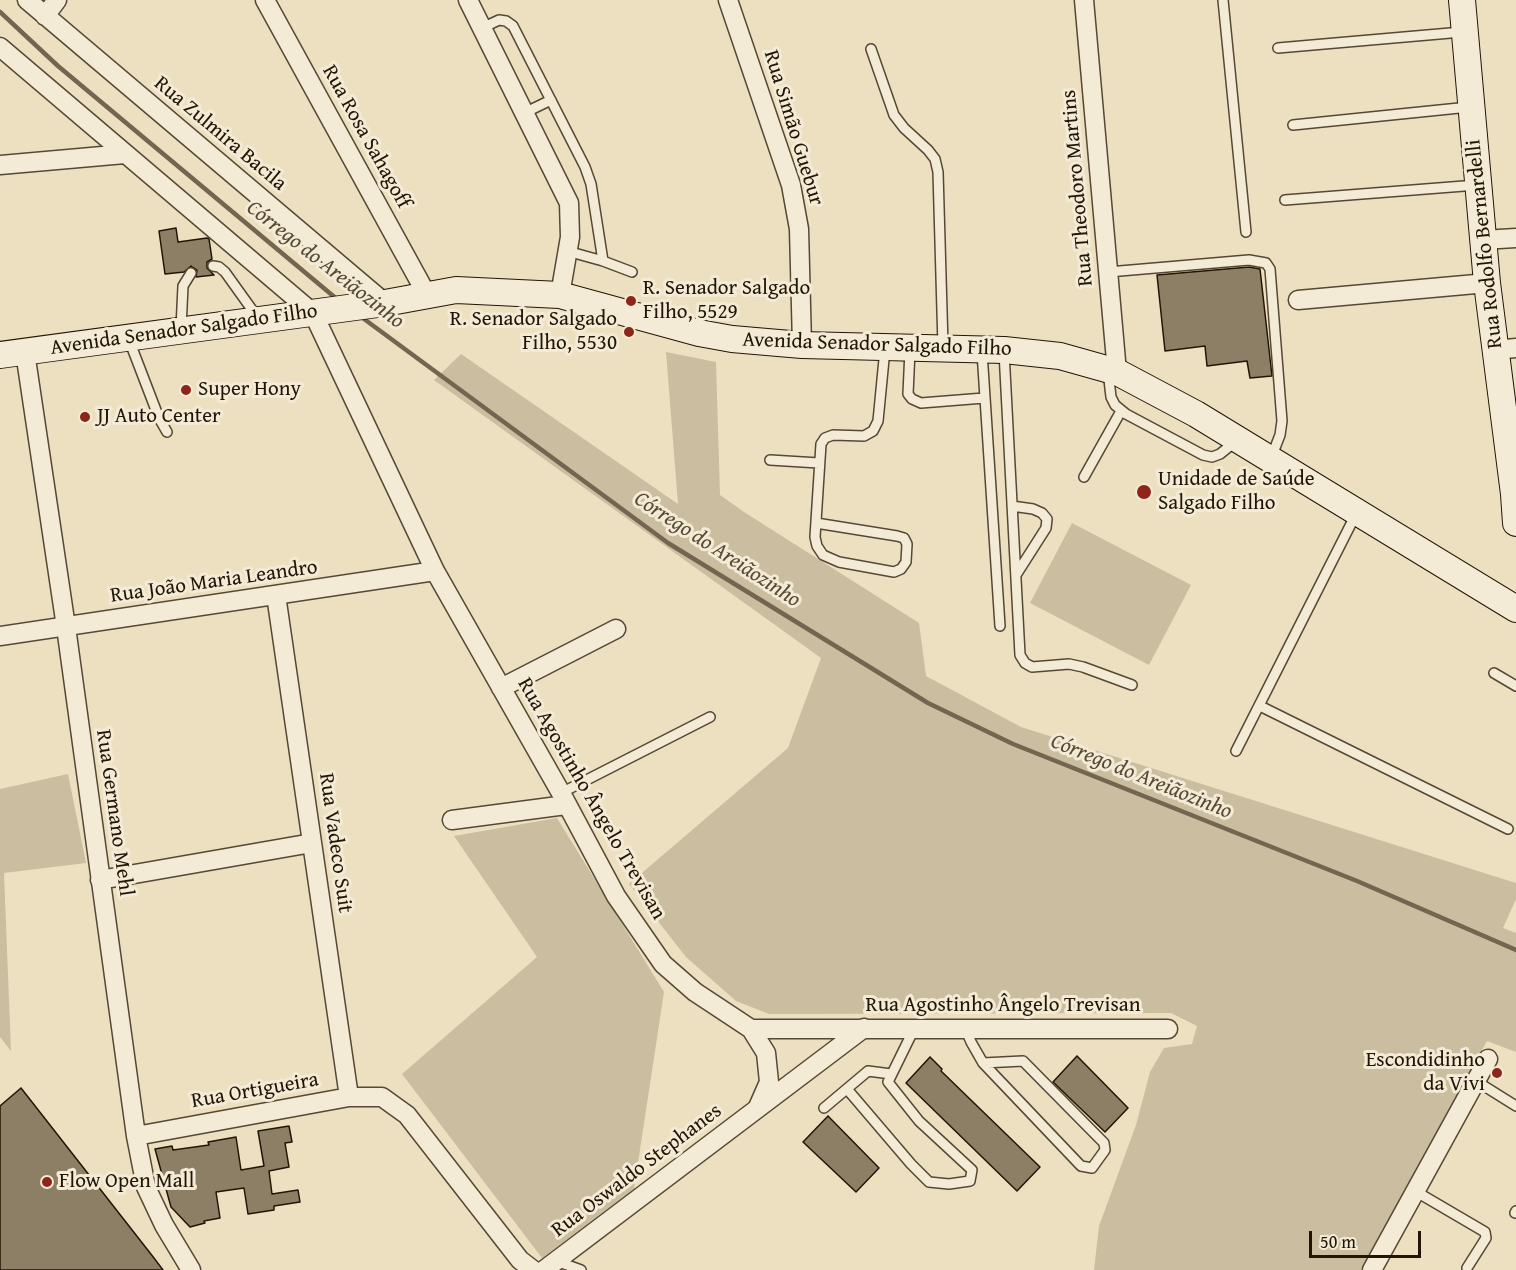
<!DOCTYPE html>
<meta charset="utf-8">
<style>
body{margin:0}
#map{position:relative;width:1516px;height:1270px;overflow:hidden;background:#ede0c0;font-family:"Gentium Book Plus",serif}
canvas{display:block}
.scale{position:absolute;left:1309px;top:1231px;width:112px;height:27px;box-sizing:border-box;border:3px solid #231505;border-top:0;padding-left:8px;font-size:18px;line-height:21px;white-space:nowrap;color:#231505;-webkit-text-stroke:4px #f3ebd6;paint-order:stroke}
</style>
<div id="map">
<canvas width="1516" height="1270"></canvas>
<div class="scale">50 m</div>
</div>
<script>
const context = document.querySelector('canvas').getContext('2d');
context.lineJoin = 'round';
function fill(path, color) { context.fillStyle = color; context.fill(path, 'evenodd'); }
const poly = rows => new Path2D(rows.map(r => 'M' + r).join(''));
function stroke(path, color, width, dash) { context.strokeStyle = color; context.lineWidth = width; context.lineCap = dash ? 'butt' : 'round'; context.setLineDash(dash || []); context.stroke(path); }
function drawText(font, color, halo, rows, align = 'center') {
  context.font = font + ' "Gentium Book Plus",serif'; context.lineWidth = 6; context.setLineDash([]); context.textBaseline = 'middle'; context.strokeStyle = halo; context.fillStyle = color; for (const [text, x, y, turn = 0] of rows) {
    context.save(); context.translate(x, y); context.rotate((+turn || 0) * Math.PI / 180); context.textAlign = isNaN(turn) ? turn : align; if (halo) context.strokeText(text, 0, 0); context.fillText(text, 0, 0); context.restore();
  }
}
const green = poly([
 [666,352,716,362,720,495,744,512,919,623,926,676,1021,727,1516,883,1516,899,1503,928,1516,933,1516,1052,1487,1041,1361,1270,1094,1270,1099,1226,1136,1125,1150,1072,1164,1048,1192,1044,1197,1026,1171,1013,769,1014,736,1001,686,957,629,884,788,748,821,658,434,380,461,354,678,504],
 [1072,523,1191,585,1149,665,1030,603],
 [68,774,86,863,4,873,11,1051,0,1037,0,789],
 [557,818,664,992,634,1189,542,1258,402,1074,537,957,454,836]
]);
const stream = poly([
 [0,12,58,66,338,300],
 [360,316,668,543,928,703,1013,744,1357,881,1516,950]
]);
const building = poly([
 [176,228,178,242,207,238,209,239,212,259,207,262,207,268,214,275,196,277,197,270,191,266,184,272,165,274,159,231,176,228],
 [1249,267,1260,269,1272,376,1250,378,1247,361,1207,366,1205,346,1165,351,1157,275,1249,267],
 [1077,1056,1128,1108,1105,1132,1053,1082,1077,1056],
 [930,1057,942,1069,941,1071,1040,1167,1017,1191,906,1083,930,1057],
 [21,1088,154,1258,163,1270,0,1270,0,1106,21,1088],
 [828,1116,879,1168,856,1192,803,1142,828,1116],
 [289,1126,292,1142,285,1143,289,1167,269,1171,272,1194,298,1190,300,1202,274,1206,274,1210,248,1214,244,1188,216,1192,220,1218,204,1221,205,1223,190,1227,171,1207,155,1149,172,1146,173,1150,209,1145,208,1142,236,1137,241,1170,264,1166,258,1131,289,1126]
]);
const lane = poly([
 [1223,0,1246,232],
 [482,28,499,20,506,21,513,26,585,167,591,184,603,261],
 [1278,48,1462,32],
 [871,49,894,115,904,128,928,150,935,159,938,172,943,346],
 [524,113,551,100],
 [1293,125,1469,107],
 [1285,200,1477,185],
 [567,251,603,261,632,272],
 [213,266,219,267,225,272,258,318],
 [1108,272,1249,260,1266,263,1270,269,1282,421,1280,435,1271,458],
 [181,328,183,286,191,273],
 [129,340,159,418,167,432],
 [910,350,908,394,912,399,921,403,984,398],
 [982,352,1000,626],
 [1004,352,1020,655,1025,663,1032,667,1069,664,1083,667,1132,685],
 [1108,371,1111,397,1115,405,1126,414,1203,455,1212,457,1220,454,1236,441],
 [770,460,819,463],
 [1084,477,1121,411],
 [1012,506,1033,509,1042,513,1047,519,1046,528,1016,575],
 [816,523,897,536,904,538,907,544,906,562,901,569,894,572,839,562,823,555,817,546,815,537,821,444,825,438,833,435,864,436,873,431,878,421,885,349],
 [1494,673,1516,686],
 [1260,706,1508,829],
 [1236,751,1356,514],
 [561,793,710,717],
 [965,1028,971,1042,983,1063,1081,1166,1092,1168,1105,1150,1104,1143,1023,1061,983,1063],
 [1476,1081,1516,1106],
 [847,1089,911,1164,929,1182,949,1184,970,1181,972,1170,919,1121,888,1082,914,1029],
 [824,1108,868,1071,891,1074],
 [1415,1191,1485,1232,1486,1238,1467,1268],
 [1515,1213,1516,1211],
 [556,1261,581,1270]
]);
const street = poly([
 [27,0,385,303],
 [265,0,427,295],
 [468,0,569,203,570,237,560,295],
 [728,0,791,185,799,229,802,345],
 [1084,0,1117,372],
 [45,16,57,0],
 [0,47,313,313,435,571,561,793,616,896,663,964,695,992,751,1029,1168,1029],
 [0,165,125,154],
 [1483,240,1516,238],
 [1298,300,1487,283],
 [1495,350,1516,348],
 [25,352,66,627,136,1136,146,1187,164,1225,191,1270],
 [276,595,349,1097],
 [0,636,435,571],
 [501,688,616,629],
 [452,820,566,805],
 [100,880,312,843],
 [751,1029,766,1053,769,1082,758,1107],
 [136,1136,349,1097,382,1097,407,1115,520,1260,533,1270],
 [544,1270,864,1028],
 [1372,1270,1488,1059]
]);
const secondary = poly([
 [1462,0,1487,283,1514,494,1516,523],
 [0,355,385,303,456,290,560,295,699,333,732,339,802,345,1004,350,1060,356,1117,372,1196,414,1516,609]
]);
const markers = [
 [631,301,6,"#8f2418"],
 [629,332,6,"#8f2418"],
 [186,390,6,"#8f2418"],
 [85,417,6,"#8f2418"],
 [1144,492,8,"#8f2418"],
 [1497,1073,6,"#8f2418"],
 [47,1182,6,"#8f2418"]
];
const streetNames = [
 ["Rua Simão Guebur",793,128,73],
 ["Rua Zulmira Bacila",220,134,40],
 ["Rua Rosa Sahagoff",366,137,61],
 ["Rua Theodoro Martins",1078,188,-95],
 ["Rua Rodolfo Bernardelli",1485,244,-96],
 ["Avenida Senador Salgado Filho",184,330,-8],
 ["Avenida Senador Salgado Filho",877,345,2],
 ["Rua João Maria Leandro",214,582,-8],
 ["Rua Agostinho Ângelo Trevisan",591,799,60],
 ["Rua Germano Mehl",114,813,82],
 ["Rua Vadeco Suit",335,843,82],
 ["Rua Agostinho Ângelo Trevisan",1003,1006],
 ["Rua Ortigueira",255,1091,-10],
 ["Rua Oswaldo Stephanes",637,1171,-37]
];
const poiNames = [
 ["R. Senador Salgado",643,289],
 ["Filho, 5529",643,313],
 ["R. Senador Salgado",617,320,"right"],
 ["Filho, 5530",617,344,"right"],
 ["Super Hony",198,390],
 ["JJ Auto Center",97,417],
 ["Unidade de Saúde",1158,480],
 ["Salgado Filho",1158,504],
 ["Escondidinho",1485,1061,"right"],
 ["da Vivi",1485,1085,"right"],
 ["Flow Open Mall",59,1182]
];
const waterNames = [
 ["Córrego do Areiãozinho",325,265,38],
 ["Córrego do Areiãozinho",717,550,33],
 ["Córrego do Areiãozinho",1141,777,22]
];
fill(green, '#cbbda0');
stroke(stream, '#73654f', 4.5);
fill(building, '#8c7f66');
stroke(building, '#231505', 1.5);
stroke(lane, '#564834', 12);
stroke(street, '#564834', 21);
stroke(secondary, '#231505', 28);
stroke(lane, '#f3ebd6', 9);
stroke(street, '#f3ebd6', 18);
stroke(secondary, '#f3ebd6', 26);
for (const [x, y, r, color] of markers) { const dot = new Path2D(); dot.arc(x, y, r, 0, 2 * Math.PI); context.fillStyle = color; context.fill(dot); stroke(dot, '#f3ebd6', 2); }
drawText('21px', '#231505', '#f3ebd6', streetNames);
drawText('21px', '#231505', '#f3ebd6', poiNames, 'left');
drawText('italic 22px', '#584b36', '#f3ebd6', waterNames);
</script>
